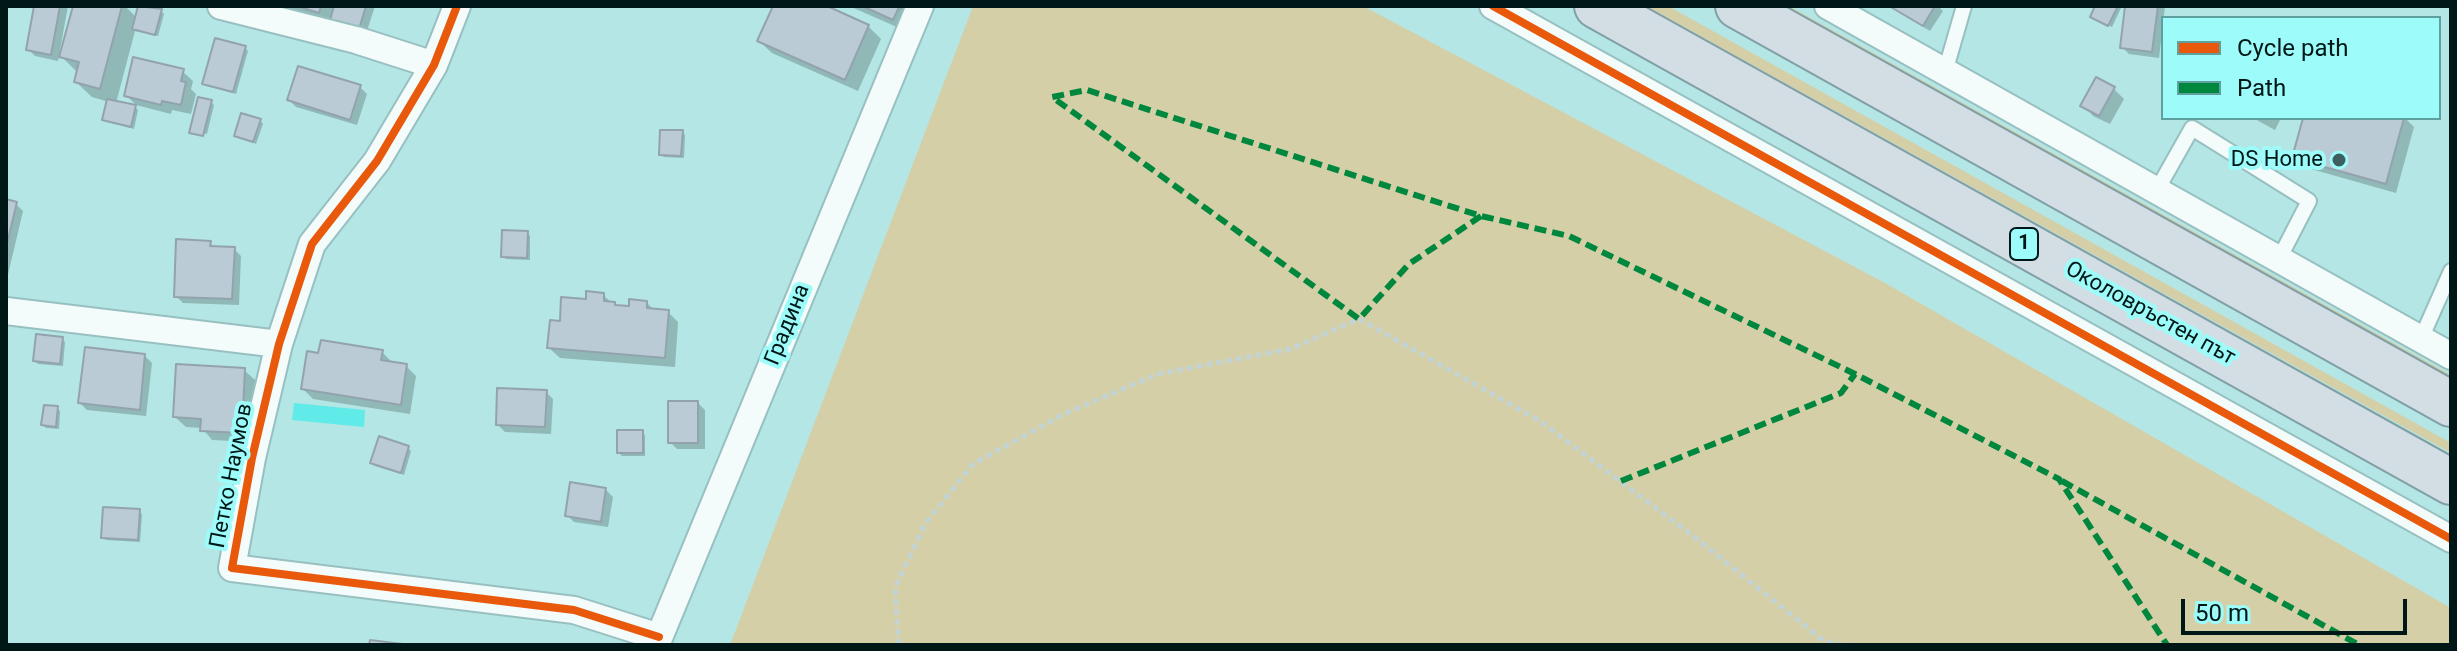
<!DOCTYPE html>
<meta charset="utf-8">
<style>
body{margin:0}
#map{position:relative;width:2457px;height:651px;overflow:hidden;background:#b3e6e5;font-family:Roboto,sans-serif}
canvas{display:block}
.frame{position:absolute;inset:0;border:8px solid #001717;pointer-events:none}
.legend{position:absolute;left:2161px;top:16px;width:280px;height:104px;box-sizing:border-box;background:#9dfcf9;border:2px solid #5ea09f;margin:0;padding:10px 14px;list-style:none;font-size:24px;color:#001717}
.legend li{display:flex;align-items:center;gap:16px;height:40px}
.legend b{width:40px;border:2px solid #5ea09f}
.scale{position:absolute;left:2181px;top:599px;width:226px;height:36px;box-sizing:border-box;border:4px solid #001717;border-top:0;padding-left:10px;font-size:24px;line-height:28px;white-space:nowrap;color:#001717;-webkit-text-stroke:6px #9dfcf9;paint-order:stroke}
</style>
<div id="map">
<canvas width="2457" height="651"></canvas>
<div class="frame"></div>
<ul class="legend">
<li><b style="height:10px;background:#e8590c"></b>Cycle path</li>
<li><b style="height:10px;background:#00873e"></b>Path</li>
</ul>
<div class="scale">50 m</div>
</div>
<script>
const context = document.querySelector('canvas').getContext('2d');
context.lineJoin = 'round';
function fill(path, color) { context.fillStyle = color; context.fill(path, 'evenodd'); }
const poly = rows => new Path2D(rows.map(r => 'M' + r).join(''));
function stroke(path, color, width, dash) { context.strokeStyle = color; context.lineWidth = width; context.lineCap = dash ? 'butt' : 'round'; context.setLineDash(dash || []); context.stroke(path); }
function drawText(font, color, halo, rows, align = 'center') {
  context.font = font + ' Roboto,sans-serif'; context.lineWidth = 8; context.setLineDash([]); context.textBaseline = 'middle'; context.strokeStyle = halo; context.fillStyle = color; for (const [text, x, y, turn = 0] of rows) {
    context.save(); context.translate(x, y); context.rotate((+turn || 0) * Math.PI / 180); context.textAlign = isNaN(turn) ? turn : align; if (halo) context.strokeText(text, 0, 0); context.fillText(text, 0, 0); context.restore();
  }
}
const green = poly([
 [973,6,1363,6,1885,283,2451,608,2451,645,730,645],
 [1646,6,1668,6,2451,443,2451,453],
 [1768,6,1789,6,2451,375,2451,386]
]);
const water = poly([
 [294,403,365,410,364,427,292,420]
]);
const shadow = poly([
 [36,6,68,6,58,61,35,56,28,49],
 [75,6,125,6,137,18,140,6,161,11,164,14,158,36,135,31,116,103,135,107,138,110,134,129,108,122,104,119,109,102,92,97,76,82,78,73,62,57],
 [278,6,375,6,366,34,339,26,330,17,329,22],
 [775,6,822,6,868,26,881,39,858,91,772,53,759,41],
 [849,6,929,6,906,31],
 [1892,6,1938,6,1943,11,1930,31,1898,12],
 [2097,6,2122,6,2112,27,2095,19],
 [2127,6,2165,6,2159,58,2129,54,2122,47],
 [245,48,248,51,236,94,207,86,204,83],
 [182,71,193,81,191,89,196,94,191,114,172,110,171,114,136,105,126,95],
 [360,87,367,94,357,125,296,107,289,100],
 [2114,89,2124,99,2110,124,2093,116,2083,105],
 [211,102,214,105,207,134,192,131],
 [2253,118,2281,118,2275,130],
 [2305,118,2405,118,2414,127,2396,193,2304,167,2294,157],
 [260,120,263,124,256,144,236,135],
 [682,132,685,135,684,158,664,157,661,154],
 [6,201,16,204,23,211,6,283],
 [527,233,530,236,530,260,506,259,503,256],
 [210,243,215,248,234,249,241,256,239,305,183,303,176,296],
 [603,295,618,308,631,308,647,303,654,310,668,312,678,322,675,367,560,358,549,348,561,323,588,302],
 [62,339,65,342,63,366,38,364,35,361],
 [382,352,392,362,406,366,416,376,410,414,313,399,303,389],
 [145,356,152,363,146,416,87,410,80,403],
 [244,370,255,380,252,442,212,440,202,428,186,427,175,417],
 [546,392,553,399,551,434,505,432,498,425],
 [698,403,705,410,705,449,677,449,670,442],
 [57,408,60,411,59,429,46,428,43,425],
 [642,432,645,435,645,456,622,456,619,453],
 [408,448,411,451,404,475,375,466,372,463],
 [606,490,613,497,608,527,574,522,567,515],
 [139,511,142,514,140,542,106,540,103,537]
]);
const building = poly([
 [34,6,60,6,51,55,26,50,34,6],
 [73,6,122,6,100,89,74,82,79,62,59,57,73,6],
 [138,6,162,9,155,35,132,29,138,6],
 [297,6,321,6,319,13,297,6],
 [334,6,366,6,359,29,330,20,334,6],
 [773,6,827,6,869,25,845,80,757,41,773,6],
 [862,6,911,6,909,11,899,7,893,20,862,6],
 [1889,6,1935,6,1923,26,1889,6],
 [2095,6,2118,6,2108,26,2090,17,2095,6],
 [2125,6,2158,6,2152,52,2120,48,2125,6],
 [215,38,246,46,233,92,202,84,215,38],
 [133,57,184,69,181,81,186,82,181,105,162,101,161,105,124,96,133,57],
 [298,66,361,85,350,120,287,100,298,66],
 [2096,77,2115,87,2099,116,2080,106,2096,77],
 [198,97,212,100,203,136,189,133,198,97],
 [107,99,136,105,131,127,102,120,107,99],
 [241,113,261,119,253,142,234,136,241,113],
 [2303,118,2404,118,2386,184,2292,158,2303,118],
 [660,130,683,130,681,156,659,155,660,130],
 [6,199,17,202,6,248,6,199],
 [502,230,528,231,527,258,501,257,502,230],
 [176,239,211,241,210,246,235,247,232,299,174,297,176,239],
 [586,291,604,293,604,301,615,302,615,305,629,306,629,299,647,301,647,308,669,310,665,358,547,348,550,320,560,321,561,297,586,299,586,291],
 [36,334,63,337,60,364,33,361,36,334],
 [321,340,383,350,381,360,407,364,401,405,301,389,307,351,318,353,321,340],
 [85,347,145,354,140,410,78,403,85,347],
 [176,364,245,368,242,433,200,431,201,419,173,417,176,364],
 [497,388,547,390,545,427,496,425,497,388],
 [668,401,698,401,698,443,668,443,668,401],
 [44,405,58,406,56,427,41,425,44,405],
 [617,430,643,430,643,453,617,453,617,430],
 [379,436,409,446,401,473,370,463,379,436],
 [570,482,606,488,601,522,565,516,570,482],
 [103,507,140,509,138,540,101,538,103,507],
 [370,640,411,645,369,645,370,640]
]);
const path = poly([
 [899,645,895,588,925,524,973,464,1064,414,1158,374,1290,349,1359,319,1540,421,1697,539,1824,641,1843,645]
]);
const service = poly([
 [1945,72,1964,6],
 [2157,190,2192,128,2309,201,2279,259],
 [2421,339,2451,271]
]);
const minor = poly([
 [221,6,356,40,434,65],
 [457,6,434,65,377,161,312,244,279,344,252,458,232,568,574,610,659,637],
 [1493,6,2451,539],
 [1828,6,2451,356],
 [6,311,279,344],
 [656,645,920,6]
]);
const trunk = poly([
 [1597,6,2451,482],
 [1738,6,2451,404]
]);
const quiet = poly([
 [1481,216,1409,264,1359,319,1052,97,1087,90,1481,216,1569,236,1855,374,2059,479,2167,645],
 [1621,481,1841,393,1855,374],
 [2062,481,2359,645]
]);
const cycleway = poly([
 [457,6,434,65,377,161,312,244,279,344,252,458,232,568,574,610,659,637],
 [1493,6,2451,539]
]);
const markers = [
 [2339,160,8,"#3f5f5f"]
];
const shields = [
 [2024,244,28]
];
const shieldNames = [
 ["1",2024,244]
];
const poiNames = [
 ["DS Home",2323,160]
];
const streetNames = [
 ["Околовръстен път",2150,314,29],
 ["Градина",788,325,-68],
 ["Петко Наумов",232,476,-79]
];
fill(green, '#d5cfa8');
fill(water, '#60eae8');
fill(shadow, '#0003');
fill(building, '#bbcbd6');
stroke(building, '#93a3ad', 2);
stroke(service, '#98c0c0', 18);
stroke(minor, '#98c0c0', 30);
stroke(trunk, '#809fa6', 48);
stroke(path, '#c3d3d2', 5, [6, 4]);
stroke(service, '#f4fbfb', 14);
stroke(minor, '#f4fbfb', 26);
stroke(trunk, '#d2dee3', 44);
stroke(quiet, '#00873e', 6, [12, 6]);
stroke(cycleway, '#e8590c', 8);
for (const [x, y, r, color] of markers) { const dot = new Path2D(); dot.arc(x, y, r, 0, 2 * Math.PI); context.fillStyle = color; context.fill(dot); stroke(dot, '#9dfcf9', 3); }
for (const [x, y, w] of shields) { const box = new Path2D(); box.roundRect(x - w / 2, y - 16, w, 32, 6); context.fillStyle = '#9dfcf9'; context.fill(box); stroke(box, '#001717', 2); }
drawText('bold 20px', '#001717', null, shieldNames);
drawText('22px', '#001717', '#9dfcf9', poiNames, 'right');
drawText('22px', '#001717', '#9dfcf9', streetNames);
</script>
